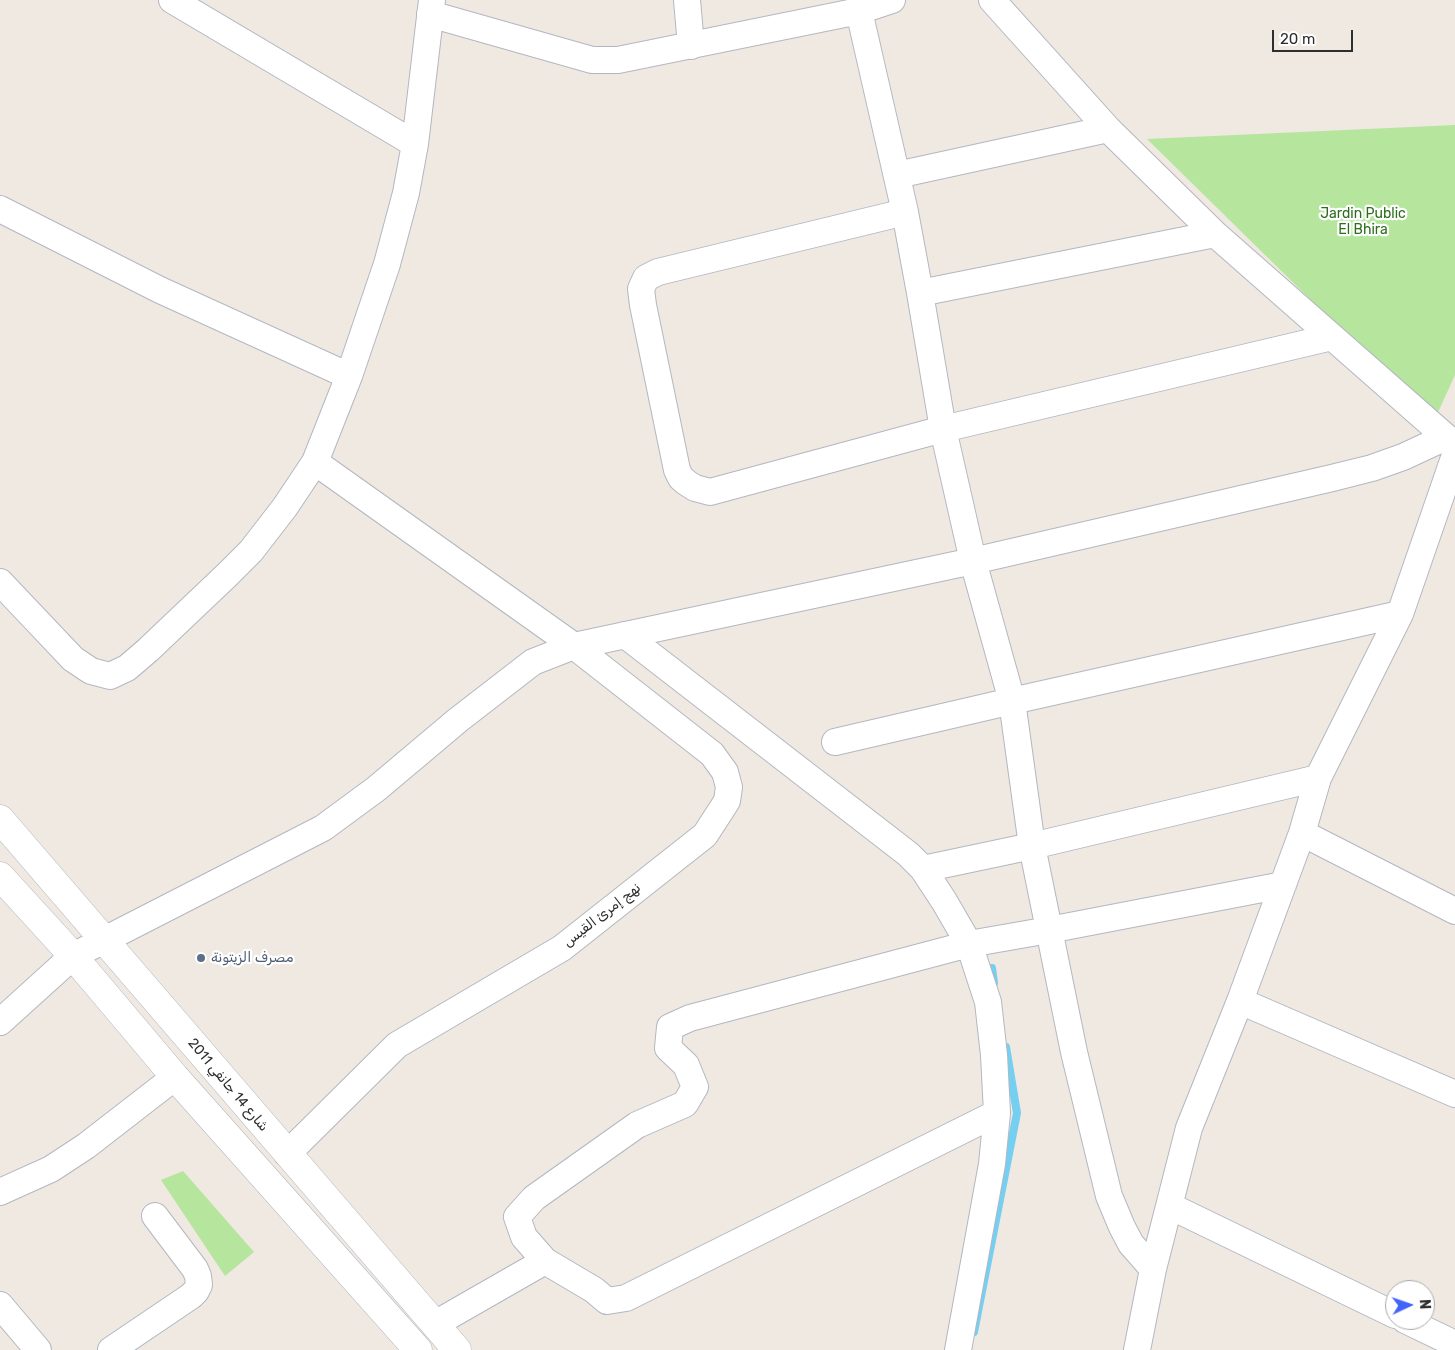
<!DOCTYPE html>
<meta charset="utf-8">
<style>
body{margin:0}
#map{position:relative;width:1455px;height:1350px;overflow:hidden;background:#efe9e1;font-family:Rubik,sans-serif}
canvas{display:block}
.north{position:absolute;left:1385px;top:1280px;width:50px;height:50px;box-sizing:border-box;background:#fff;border:1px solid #ababab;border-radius:50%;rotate:87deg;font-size:14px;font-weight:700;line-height:20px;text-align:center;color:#2e2e2e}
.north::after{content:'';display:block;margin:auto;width:18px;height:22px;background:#4264fb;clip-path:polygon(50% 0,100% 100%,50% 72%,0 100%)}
.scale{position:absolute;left:1272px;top:30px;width:81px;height:22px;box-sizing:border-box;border:2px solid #2e2e2e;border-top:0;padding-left:6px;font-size:15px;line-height:18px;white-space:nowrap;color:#2e2e2e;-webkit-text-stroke:4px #fff;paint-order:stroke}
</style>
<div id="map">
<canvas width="1455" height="1350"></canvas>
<div class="north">N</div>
<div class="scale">20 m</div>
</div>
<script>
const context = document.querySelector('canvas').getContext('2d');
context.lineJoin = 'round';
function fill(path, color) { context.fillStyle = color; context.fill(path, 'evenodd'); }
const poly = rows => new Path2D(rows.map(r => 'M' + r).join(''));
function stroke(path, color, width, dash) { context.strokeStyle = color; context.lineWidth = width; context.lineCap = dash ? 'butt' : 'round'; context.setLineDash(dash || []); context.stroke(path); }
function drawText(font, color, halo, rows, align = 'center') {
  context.font = font + ' Rubik,"Noto Sans Arabic",sans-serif'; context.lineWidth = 4.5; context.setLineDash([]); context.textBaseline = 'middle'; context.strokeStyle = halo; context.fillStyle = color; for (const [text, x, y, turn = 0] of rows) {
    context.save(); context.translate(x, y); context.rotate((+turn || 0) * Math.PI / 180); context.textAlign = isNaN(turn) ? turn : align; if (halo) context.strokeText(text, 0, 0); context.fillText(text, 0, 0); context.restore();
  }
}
const green = poly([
 [1455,125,1455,375,1434,421,1147,139],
 [183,1171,254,1252,225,1276,161,1180]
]);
const stream = poly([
 [992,968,994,983],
 [974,1332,1017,1113,1006,1047]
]);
const minor = poly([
 [172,0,415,144],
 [687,0,691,46],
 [992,0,1108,129,1215,234,1455,445],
 [859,11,905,212,920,293,943,429,973,561,1012,701,1032,846,1074,1052,1109,1196,1122,1227,1131,1244,1153,1269],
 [430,14,592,60,618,60,859,11,892,0],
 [897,175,1108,129],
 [0,209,160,290,349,376],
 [905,212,658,272,646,278,641,289,643,305,677,470,681,478,687,483,695,488,710,492,943,429,1332,337],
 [920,293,1215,234],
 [0,582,73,659,91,671,110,676,127,668,148,650,228,574,251,551,285,507,315,462,349,376,387,264,406,193,415,144,432,0],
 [625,635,908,854,923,869,944,901,969,944,988,1002,994,1055,997,1113,992,1164,958,1350],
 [835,742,1012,701,1400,614],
 [1302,833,1455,911],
 [923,869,1032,846,1318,778],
 [1240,1001,1455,1094],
 [0,1022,73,956,323,828,376,789,458,720,533,662,574,646,973,561,1332,478,1372,468,1403,457,1446,437],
 [997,1113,626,1298,607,1301,594,1290,545,1261,524,1237,517,1217,534,1198,637,1125,685,1104,695,1087,686,1065,668,1048,670,1027,690,1018,969,944,1049,930,1283,885],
 [287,1154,397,1045,562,948,705,835,727,801,729,787,725,772,712,754,574,646,315,462],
 [0,1192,51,1169,86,1146,175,1077],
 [1170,1206,1395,1315],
 [0,1305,38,1350],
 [1405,1320,1455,1344],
 [435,1324,545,1261],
 [111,1350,191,1296,196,1291,199,1285,198,1276,195,1269,155,1216],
 [1137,1350,1153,1269,1189,1128,1240,1001,1302,833,1318,778,1400,614,1455,455]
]);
const secondary = poly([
 [0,819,457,1350],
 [0,876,73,956,175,1077,418,1350]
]);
const markers = [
 [201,958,5,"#5c6f8a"]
];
const parkNames = [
 ["Jardin Public",1363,214],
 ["El Bhira",1363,230]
];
const streetNames = [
 ["نهج إمرئ القيس",602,915,-38],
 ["شارع 14 جانفي 2011",228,1085,50]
];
const serviceNames = [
 ["مصرف الزيتونة",211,958]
];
fill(green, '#b6e59e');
stroke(stream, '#75cff0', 8);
stroke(minor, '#b4b7c1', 28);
stroke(secondary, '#b4b7c1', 29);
stroke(minor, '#fff', 26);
stroke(secondary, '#fff', 28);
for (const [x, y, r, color] of markers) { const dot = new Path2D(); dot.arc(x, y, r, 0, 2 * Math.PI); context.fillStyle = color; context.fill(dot); stroke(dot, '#fff', 2); }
drawText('14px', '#2c6e1b', '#fff', parkNames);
drawText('14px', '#2e2e2e', '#fff', streetNames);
drawText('14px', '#4e5e75', '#fff', serviceNames, 'left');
</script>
